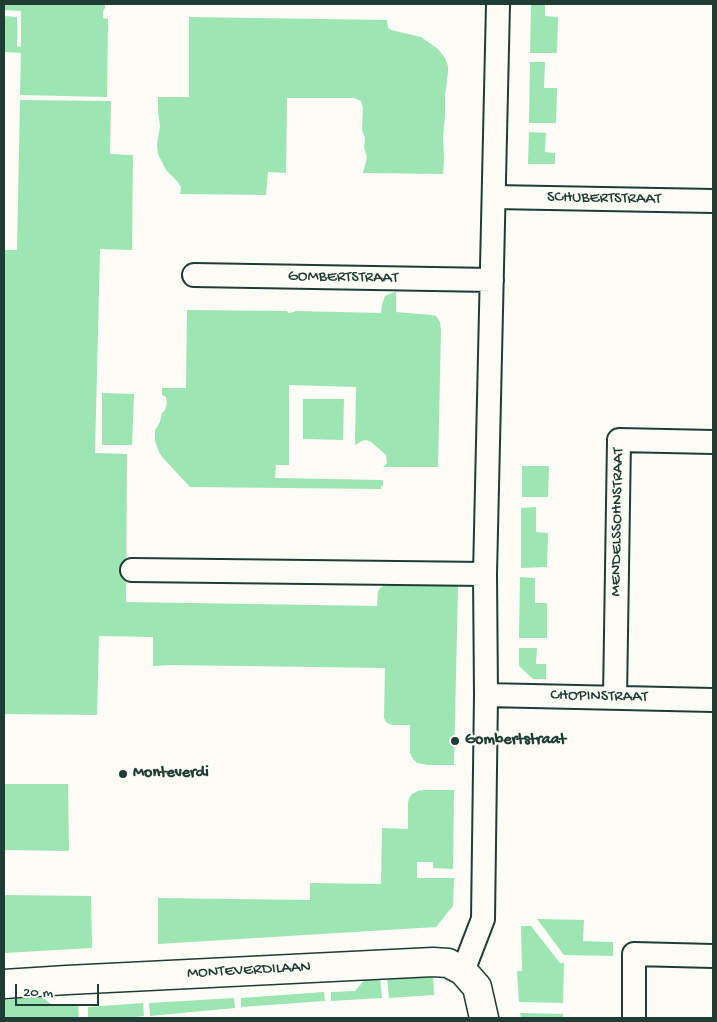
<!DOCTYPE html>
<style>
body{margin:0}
#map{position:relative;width:717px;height:1022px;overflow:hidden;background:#fdfcf7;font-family:"Gochi Hand",sans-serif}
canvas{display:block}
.frame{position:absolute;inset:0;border:5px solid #1f3d34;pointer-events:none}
.scale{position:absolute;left:15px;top:984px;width:84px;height:22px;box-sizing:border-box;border:2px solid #1f3d34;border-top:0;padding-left:6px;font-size:15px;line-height:18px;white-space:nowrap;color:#1f3d34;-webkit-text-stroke:4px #fdfcf7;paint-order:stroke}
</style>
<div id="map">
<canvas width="717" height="1022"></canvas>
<div class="frame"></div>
<div class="scale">20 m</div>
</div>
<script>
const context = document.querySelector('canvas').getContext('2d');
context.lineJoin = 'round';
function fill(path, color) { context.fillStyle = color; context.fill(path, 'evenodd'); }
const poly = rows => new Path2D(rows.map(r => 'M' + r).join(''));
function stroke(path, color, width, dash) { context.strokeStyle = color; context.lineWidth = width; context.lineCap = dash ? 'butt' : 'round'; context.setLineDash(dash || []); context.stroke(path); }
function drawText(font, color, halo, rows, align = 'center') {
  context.font = font + ' "Gochi Hand",sans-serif'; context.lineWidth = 4.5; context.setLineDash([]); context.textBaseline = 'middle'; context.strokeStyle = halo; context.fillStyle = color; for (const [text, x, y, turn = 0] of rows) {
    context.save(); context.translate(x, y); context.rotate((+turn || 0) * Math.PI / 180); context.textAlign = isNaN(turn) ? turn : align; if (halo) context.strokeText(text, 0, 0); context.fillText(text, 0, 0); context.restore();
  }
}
const green = poly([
 [4,4,105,4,105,8,103,11,103,18,108,19,107,97,20,95,21,53,4,52,4,16,17,17,17,46,21,47,21,11,4,10],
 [531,4,545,4,545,16,558,17,557,53,530,53],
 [189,17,387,20,388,28,391,30,421,37,438,49,445,58,448,66,448,72,445,96,445,115,443,137,444,161,443,174,363,173,367,157,364,148,365,138,362,130,363,108,361,101,354,98,287,98,286,173,268,172,266,195,180,194,181,187,177,181,166,170,158,154,157,145,160,126,158,112,158,97,189,97],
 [530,62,545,62,544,88,557,88,556,123,529,123],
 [20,100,111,101,110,154,133,155,132,250,100,249,95,453,127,454,126,602,377,606,378,591,380,588,387,584,458,586,454,765,428,765,417,763,413,759,410,753,410,725,393,725,389,724,386,722,384,718,385,668,171,665,153,666,153,637,99,636,97,715,4,714,4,250,17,250],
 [529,132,546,133,545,152,555,153,555,164,528,164],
 [396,292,396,312,432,315,436,316,440,322,441,329,438,467,383,467,387,463,386,455,371,442,366,440,362,441,355,445,356,387,289,385,289,465,276,465,275,478,383,480,383,486,381,486,381,489,190,487,163,458,159,452,155,441,155,430,160,422,162,413,165,410,167,403,166,397,162,395,162,388,186,388,187,310,287,311,288,313,294,312,295,311,381,313,382,304,385,296,389,294],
 [102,393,134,394,132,445,102,445],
 [303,399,344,399,343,440,303,439],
 [522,466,549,466,548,497,522,497],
 [536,507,536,532,548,533,547,567,521,568,521,508],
 [520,577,535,578,535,603,547,603,547,638,519,638],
 [519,648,537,648,536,664,546,664,546,679,533,679,519,666],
 [4,784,68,784,69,851,4,850],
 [424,790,454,790,453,869,433,868,433,862,417,862,417,878,454,878,453,906,436,927,158,944,158,898,310,900,310,883,381,884,382,828,408,829,408,803,409,798,412,794,418,791],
 [4,895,91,896,92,948,4,953],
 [537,919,584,920,583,941,613,942,613,956,564,955],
 [521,926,531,926,560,963,564,963,563,1003,519,1002,517,971,522,971],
 [433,974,434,995,389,998,387,977],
 [380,977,382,998,331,1001,331,992,355,991,366,978],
 [324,992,325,1001,241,1007,241,998],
 [42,997,52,1005,78,1004,79,1018,4,1018,4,1000],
 [234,998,235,1008,150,1016,149,1003],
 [143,1003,144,1016,125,1018,88,1018,88,1007],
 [520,1013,563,1014,563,1018,521,1018]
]);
const street = poly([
 [494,197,713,201],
 [194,275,492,280],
 [132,570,485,574],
 [486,695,713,700],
 [615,698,619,440,713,442],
 [463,971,483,919,486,695,485,574,498,4],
 [634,1018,634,954,713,956]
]);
const secondary = poly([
 [4,984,67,980,433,962,448,963,463,971,477,987,484,1018]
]);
const markers = [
 [455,741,5,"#1f3d34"],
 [123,774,5,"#1f3d34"]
];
const streetNames = [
 ["SCHUBERTSTRAAT",604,199,1],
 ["GOMBERTSTRAAT",343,278,1],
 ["MENDELSSOHNSTRAAT",618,522,-89],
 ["CHOPINSTRAAT",599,697,1],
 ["MONTEVERDILAAN",249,971,-3]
];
const poiNames = [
 ["Gombertstraat",465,741],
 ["Monteverdi",133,774]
];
fill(green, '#9de5b3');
stroke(street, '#1f3d34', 26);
stroke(secondary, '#1f3d34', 31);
stroke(street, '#fdfcf7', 22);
stroke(secondary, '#fdfcf7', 28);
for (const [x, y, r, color] of markers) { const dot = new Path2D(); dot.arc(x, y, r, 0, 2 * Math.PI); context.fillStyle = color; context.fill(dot); stroke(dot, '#fdfcf7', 2); }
drawText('16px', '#1f3d34', '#fdfcf7', streetNames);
drawText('bold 16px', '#1f3d34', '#fdfcf7', poiNames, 'left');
</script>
